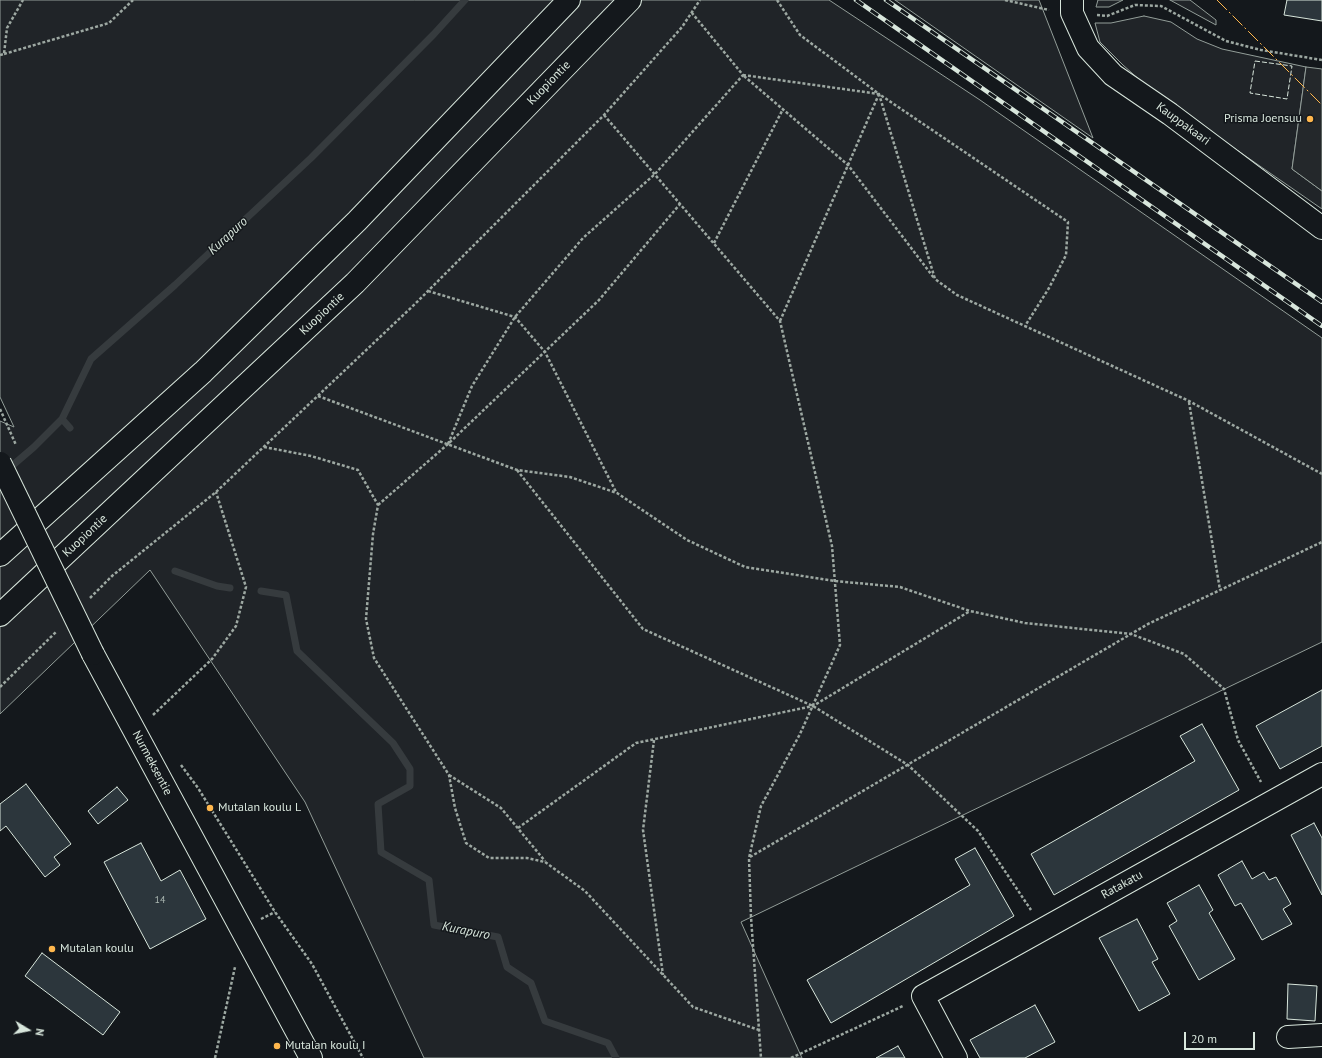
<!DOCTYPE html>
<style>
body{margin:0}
#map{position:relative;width:1322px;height:1058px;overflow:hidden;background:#14181c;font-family:"PT Sans",sans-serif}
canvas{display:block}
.north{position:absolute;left:8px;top:1010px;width:40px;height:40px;-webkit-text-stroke:3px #14181c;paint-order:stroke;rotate:100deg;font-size:11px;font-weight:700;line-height:16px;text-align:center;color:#d8e6dc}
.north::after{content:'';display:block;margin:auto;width:14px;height:18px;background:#d8e6dc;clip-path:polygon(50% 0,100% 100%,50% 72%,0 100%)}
.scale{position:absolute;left:1184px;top:1032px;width:71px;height:18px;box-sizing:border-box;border:2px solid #d8e6dc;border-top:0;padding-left:5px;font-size:12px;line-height:14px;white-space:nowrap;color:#d8e6dc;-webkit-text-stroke:3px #14181c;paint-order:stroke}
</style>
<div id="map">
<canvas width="1322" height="1058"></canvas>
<div class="north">N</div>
<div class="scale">20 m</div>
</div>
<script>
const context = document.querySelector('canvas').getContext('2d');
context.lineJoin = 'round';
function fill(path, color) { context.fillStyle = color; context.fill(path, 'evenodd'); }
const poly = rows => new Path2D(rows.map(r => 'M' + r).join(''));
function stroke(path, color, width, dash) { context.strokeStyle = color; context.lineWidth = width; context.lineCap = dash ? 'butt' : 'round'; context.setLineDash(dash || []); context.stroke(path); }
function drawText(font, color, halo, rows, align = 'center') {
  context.font = font + ' "PT Sans",sans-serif'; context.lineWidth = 3; context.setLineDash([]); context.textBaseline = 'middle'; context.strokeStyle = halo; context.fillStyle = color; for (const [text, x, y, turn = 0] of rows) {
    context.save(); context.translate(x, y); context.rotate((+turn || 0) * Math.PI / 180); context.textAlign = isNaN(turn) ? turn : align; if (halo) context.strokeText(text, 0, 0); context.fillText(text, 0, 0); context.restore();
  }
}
const green = poly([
 [0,0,829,0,980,100,1322,338,1322,642,741,922,802,1058,424,1058,305,802,150,570,0,714,0,421,14,427,0,397,0,0],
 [895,0,1039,0,1093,138,895,0],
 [1098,0,1123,0,1109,7,1096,7,1098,0],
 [1170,0,1190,0,1216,20,1216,25,1170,0],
 [1144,16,1171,22,1197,39,1222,49,1306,67,1292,169,1322,191,1322,209,1153,92,1123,65,1100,42,1095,23,1111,23,1144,16]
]);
const parking = poly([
 [1306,67,1322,69,1322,191,1292,169,1306,67]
]);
const stream = poly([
 [62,419,70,428],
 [6,471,34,447,62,419,91,359,175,285,311,158,434,34,465,0],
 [175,571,217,586,230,588],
 [261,591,286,595,297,651,393,743,410,769,410,786,378,804,381,852,429,880,434,925,498,937,507,967,531,983,545,1021,608,1043,616,1058]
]);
const building = poly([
 [1287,0,1322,0,1322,21,1284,15,1287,0],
 [1322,690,1322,746,1280,769,1256,726,1322,690],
 [1202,724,1239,790,1054,895,1031,854,1195,761,1180,736,1202,724],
 [26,784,71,844,54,857,60,865,45,877,6,826,0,831,0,804,26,784],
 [117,787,128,800,98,824,88,811,117,787],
 [1314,823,1322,838,1322,895,1291,835,1314,823],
 [141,843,161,881,180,870,206,919,150,949,104,862,141,843],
 [975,848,1014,916,831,1023,807,980,970,885,955,859,975,848],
 [1242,861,1252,879,1264,872,1269,880,1276,877,1291,904,1283,909,1292,924,1262,940,1241,903,1235,906,1218,875,1242,861],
 [1199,885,1213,910,1209,913,1235,959,1199,980,1169,926,1177,921,1167,903,1199,885],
 [1137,919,1158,959,1152,962,1170,994,1139,1011,1099,938,1137,919],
 [42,953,120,1012,103,1035,25,976,42,953],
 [1288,984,1317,986,1315,1021,1287,1019,1288,984],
 [1035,1005,1055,1042,1025,1058,980,1058,970,1040,1035,1005],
 [898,1046,905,1058,876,1058,898,1046]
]);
const path = poly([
 [777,0,800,35,879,94,935,279,957,295,1189,401,1322,474],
 [1005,0,1049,10],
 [1097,15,1107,16,1135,5,1161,6,1226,41,1261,50,1322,60],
 [4,54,109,23,133,0],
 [0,55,4,54,7,28,23,0],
 [743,75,879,94,1068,222,1066,255,1049,288,1025,326],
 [744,76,848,165,934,278],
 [604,115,780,321,832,546,840,645,800,734,761,806,749,858,751,917,761,1058],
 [714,243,783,109],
 [428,291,515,317,545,352,616,492],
 [780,321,879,94],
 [318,396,517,470,570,477,617,493,687,540,745,567,835,581,900,587,970,611,1025,623,1131,634,1184,654,1224,689,1238,740,1261,782],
 [1189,402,1220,590],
 [0,409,16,445],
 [448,444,472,386,515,317,583,238,655,174,743,75,692,13],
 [264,447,311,456,358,470,378,505,373,534,366,619,374,658,449,775,455,808,466,843,489,858,527,858,545,862,585,891,693,1007,759,1030],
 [517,470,643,629,813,706,908,765,978,831,1031,910],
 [378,505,448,444,599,300,680,204],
 [90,598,112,576,216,492,416,303,604,115,682,27,700,0],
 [0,687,57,631],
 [153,715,212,659,236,626,246,587,216,492],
 [654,740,643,830,663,975],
 [181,765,198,788,275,912,312,964,363,1058],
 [449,775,501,808,545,861],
 [518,828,636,743,813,706,970,611],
 [750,857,1148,624,1322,542],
 [261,919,275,912],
 [215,1058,235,967],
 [791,1058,903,1006]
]);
const minor = poly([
 [1072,0,1072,13,1088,48,1113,75,1170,114,1322,228],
 [93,654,311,1058],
 [1288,1037,1322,1035],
 [956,1058,923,996,1322,774]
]);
const highway = poly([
 [0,555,203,372,357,221,569,0],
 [0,615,355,283,630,0]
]);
const rail = poly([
 [856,0,1322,326],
 [886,0,1322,302]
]);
const minorBridge = poly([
 [0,463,93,654]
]);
const fence = poly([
 [1255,61,1292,66,1287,99,1250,93,1255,61]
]);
const power = poly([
 [1217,0,1322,105]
]);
const markers = [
 [1310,119,4,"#ffb74d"],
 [210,808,4,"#ffb74d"],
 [52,949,4,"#ffb74d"],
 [277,1046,4,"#ffb74d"]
];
const numberNames = [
 ["14",160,900]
];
const streetNames = [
 ["Kuopiontie",549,83,-46],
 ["Kauppakaari",1183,124,36],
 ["Kuopiontie",322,314,-43],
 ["Kuopiontie",85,536,-43],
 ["Nurmeksentie",152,763,62],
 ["Ratakatu",1122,885,-29]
];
const poiNames = [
 ["Prisma Joensuu",1302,119,"right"],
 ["Mutalan koulu L",218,808],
 ["Mutalan koulu",60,949],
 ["Mutalan koulu I",285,1046]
];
const waterNames = [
 ["Kurapuro",228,236,-43],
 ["Kurapuro",466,931,11]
];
fill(green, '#202428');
stroke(green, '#939e99', 1);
fill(parking, '#24282b');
stroke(parking, '#939e99', 1);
stroke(stream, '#363b3e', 7);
fill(building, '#2c363c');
stroke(building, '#d8e6dc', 1);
stroke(minor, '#d8e6dc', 24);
stroke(highway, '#d8e6dc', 24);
stroke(path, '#9da8a2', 2.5, [3, 2]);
stroke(minor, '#14181c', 22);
stroke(highway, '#14181c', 22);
stroke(rail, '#d8e6dc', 4.5);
stroke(rail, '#14181c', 3, [9]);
stroke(minorBridge, '#d8e6dc', 24, []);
stroke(minorBridge, '#14181c', 22);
stroke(fence, '#d8e6dc', 1, [5, 2]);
stroke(power, '#ffb74d', 1, [14, 3, 2, 3]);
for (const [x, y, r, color] of markers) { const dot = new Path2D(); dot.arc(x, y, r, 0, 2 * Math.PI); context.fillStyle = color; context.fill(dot); stroke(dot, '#14181c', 1.5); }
drawText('10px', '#adbab4', null, numberNames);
drawText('12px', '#d8e6dc', '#14181c', streetNames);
drawText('12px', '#d8e6dc', '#14181c', poiNames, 'left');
drawText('italic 13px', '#d8e6dc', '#14181c', waterNames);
</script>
